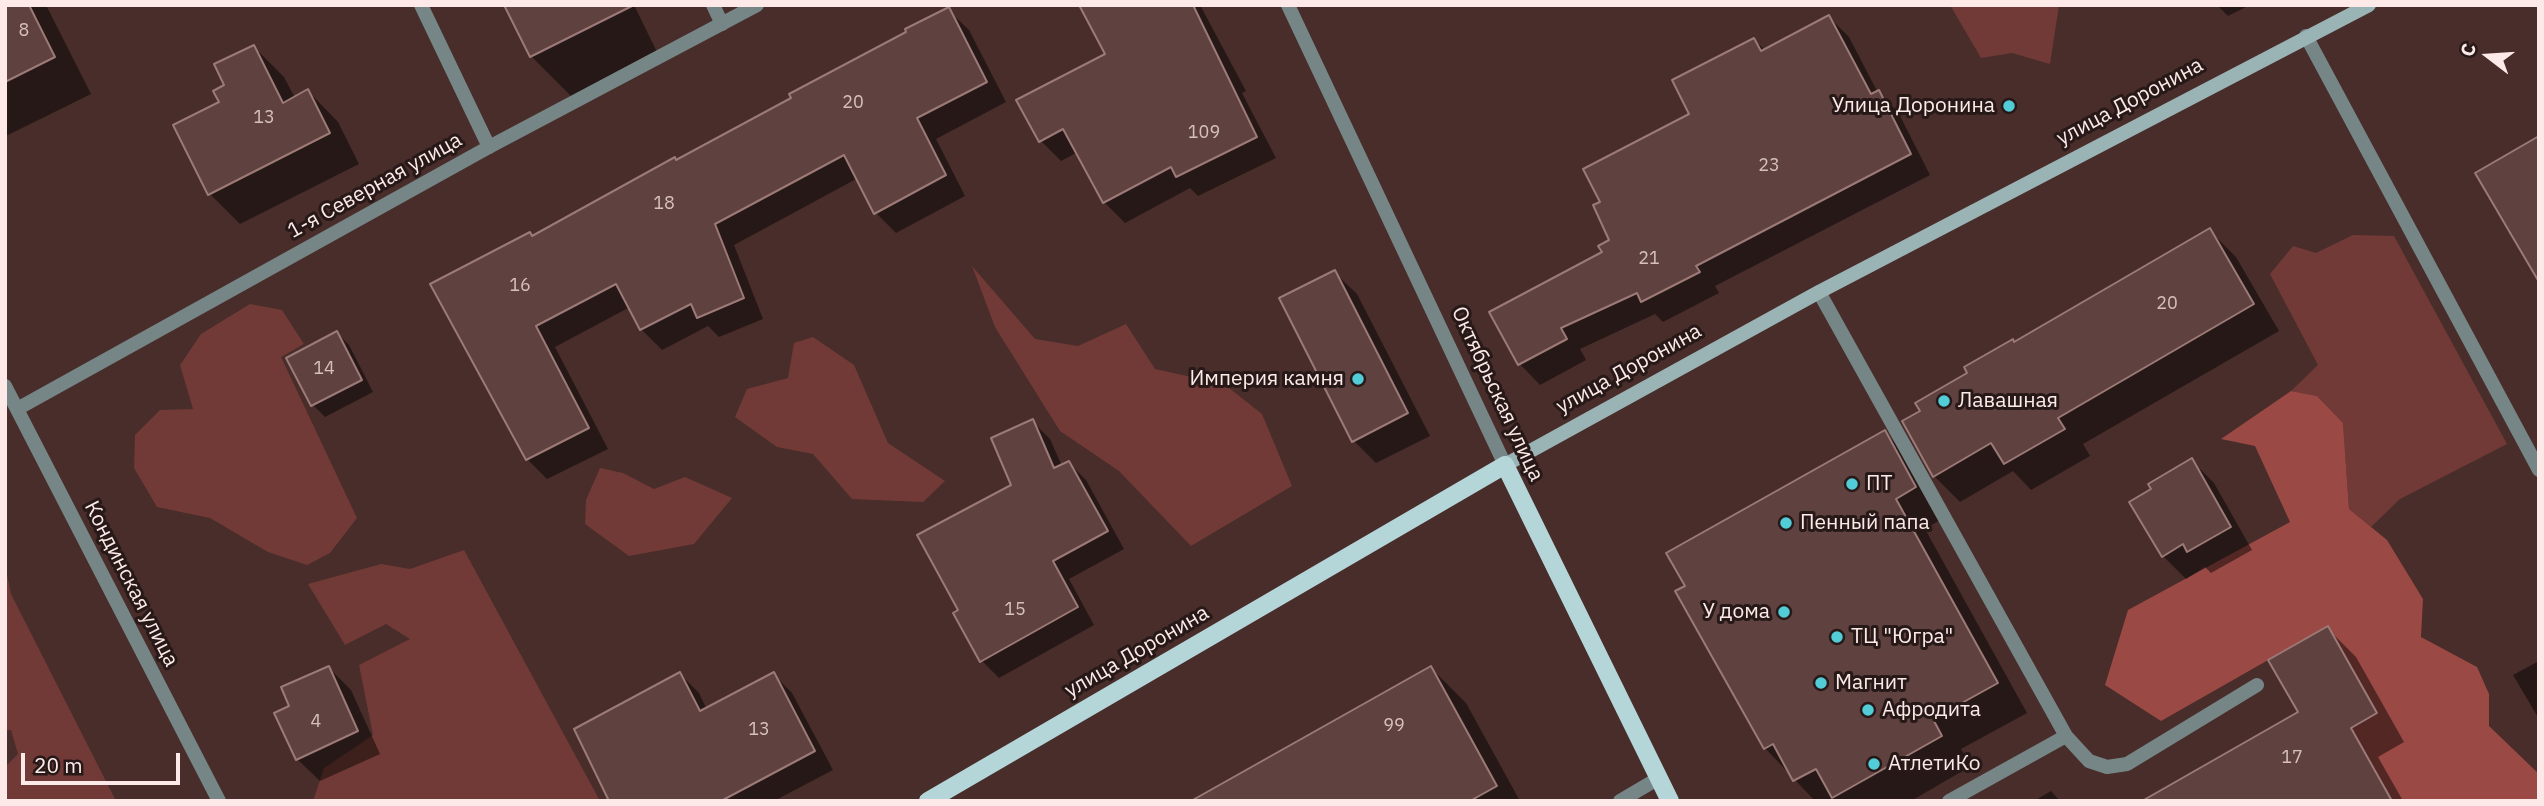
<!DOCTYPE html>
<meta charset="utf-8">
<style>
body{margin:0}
#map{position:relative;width:2544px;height:806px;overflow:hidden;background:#482d2a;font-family:"IBM Plex Sans",sans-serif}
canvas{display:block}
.frame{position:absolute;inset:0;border:7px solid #fdeae8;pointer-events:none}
.north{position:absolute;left:2453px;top:21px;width:70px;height:70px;-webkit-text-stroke:5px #261918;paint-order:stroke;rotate:287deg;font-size:19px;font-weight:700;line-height:28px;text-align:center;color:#fdeae8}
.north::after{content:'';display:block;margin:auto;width:24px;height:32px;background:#fdeae8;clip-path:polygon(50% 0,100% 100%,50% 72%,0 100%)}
.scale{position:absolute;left:21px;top:753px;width:159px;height:32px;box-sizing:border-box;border:4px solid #fdeae8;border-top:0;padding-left:9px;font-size:21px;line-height:24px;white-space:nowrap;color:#fdeae8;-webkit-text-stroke:5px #261918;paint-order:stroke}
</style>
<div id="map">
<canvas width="2544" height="806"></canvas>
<div class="frame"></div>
<div class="north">С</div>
<div class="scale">20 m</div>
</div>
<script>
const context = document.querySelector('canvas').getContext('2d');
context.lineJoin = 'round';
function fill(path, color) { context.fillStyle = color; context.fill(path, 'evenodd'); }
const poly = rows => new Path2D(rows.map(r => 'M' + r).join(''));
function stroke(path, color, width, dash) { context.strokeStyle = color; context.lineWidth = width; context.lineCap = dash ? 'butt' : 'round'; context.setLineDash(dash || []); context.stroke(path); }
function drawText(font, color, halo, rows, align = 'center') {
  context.font = font + ' "IBM Plex Sans",sans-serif'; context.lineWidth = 6; context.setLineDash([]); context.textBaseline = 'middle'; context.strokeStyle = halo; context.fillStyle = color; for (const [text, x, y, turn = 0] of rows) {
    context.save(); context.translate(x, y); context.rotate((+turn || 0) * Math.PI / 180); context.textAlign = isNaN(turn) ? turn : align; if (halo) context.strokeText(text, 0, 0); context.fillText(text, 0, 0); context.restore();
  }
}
const green = poly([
 [1950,5,2059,5,2050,64,2012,53,1981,58],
 [2353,235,2394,236,2507,444,2400,499,2371,527,2349,509,2343,423,2317,396,2291,391,2318,365,2270,274,2293,246,2316,253],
 [972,266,1035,339,1078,346,1126,324,1155,369,1224,384,1262,414,1292,486,1191,546,1119,471,1060,431,995,327],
 [250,304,282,310,304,344,281,357,357,518,330,553,307,565,268,552,210,518,157,507,134,468,135,435,160,410,193,409,180,365,201,334],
 [813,337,854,365,888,443,945,481,923,502,852,499,813,454,777,447,735,417,747,389,788,378,794,343],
 [600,468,623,473,654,489,685,477,732,498,694,544,629,556,585,524,586,500],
 [464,550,600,801,313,801,324,768,373,735,359,665,410,639,386,624,345,645,308,584,381,564,410,569],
 [5,565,11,594,116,801,5,801,5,767,18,754,11,730,5,730]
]);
const forest = poly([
 [2291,391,2317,396,2343,423,2349,509,2387,540,2423,599,2421,637,2477,667,2489,694,2489,726,2539,774,2539,801,2364,801,2385,788,2351,728,2377,713,2328,626,2161,721,2105,685,2128,610,2290,522,2255,446,2221,439]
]);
const shadow = poly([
 [5,5,46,5,91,94,6,136],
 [506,5,634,5,658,54,572,97,531,56],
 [1081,5,1200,5,1246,91,1242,93,1276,158,1198,196,1190,188,1125,223,1104,202,1078,152,1061,161,1040,140,1107,55],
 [2217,5,2250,5,2228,16],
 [948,10,969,30,1006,102,936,139,965,196,896,233,876,213,858,178,734,245,763,319,719,337,708,326,662,350,641,329,630,307,555,347,608,449,547,479,527,459,533,238,794,99],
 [1829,17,1849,37,1877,91,1898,112,1930,175,1715,286,1719,293,1663,322,1655,314,1580,349,1586,360,1540,385,1520,364,1492,313,1604,252,1612,241,1602,202,1692,114,1754,40,1765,50],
 [254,47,284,77,295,98,308,91,338,122,359,164,240,224,210,194,222,102,227,85],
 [2210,231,2236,257,2279,331,2083,444,2090,456,2031,490,2013,471,1960,502,1934,476,1922,412,2015,344],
 [1334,272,1357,294,1430,436,1376,463,1354,441],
 [337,333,349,345,373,392,325,417,313,405,289,358],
 [1033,422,1050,439,1062,466,1069,463,1086,480,1124,549,1069,579,1094,625,999,678,981,660,961,611,1013,485],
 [1885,433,1915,463,1945,517,1925,529,2027,713,1961,749,1971,766,1911,801,1815,801,1765,748,1678,592],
 [2192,461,2214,483,2252,550,2211,573,2205,567,2186,579,2163,556,2153,490],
 [2327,628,2356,657,2404,742,2378,757,2403,801,2145,801,2300,712],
 [2539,661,2539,719,2513,675],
 [329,668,351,690,380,754,320,781,297,759,292,706],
 [1431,668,1466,703,1520,801,1194,801],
 [680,674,699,693,707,710,773,674,792,693,833,770,774,801,612,801],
 [2051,791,2060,801,2034,801]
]);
const building = poly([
 [5,5,29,5,55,57,5,82,5,5],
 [504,5,634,5,530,57,504,5],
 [1079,5,1193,5,1257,137,1176,177,1171,167,1103,203,1063,129,1039,142,1016,100,1105,54,1079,5],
 [949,7,987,82,917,118,946,175,874,214,844,155,715,224,744,298,697,318,691,304,640,330,616,284,536,326,589,428,526,460,430,284,530,232,532,236,675,157,676,160,791,98,789,94,906,32,905,29,949,7],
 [1829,15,1871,94,1879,90,1911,154,1696,266,1700,272,1641,302,1637,293,1561,328,1567,339,1518,365,1489,312,1602,252,1598,246,1609,240,1593,205,1600,202,1583,169,1689,114,1672,80,1754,38,1761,51,1829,15],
 [254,45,283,103,308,89,330,133,208,195,173,125,219,102,213,91,224,85,214,64,254,45],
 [2539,136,2539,282,2475,173,2539,136],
 [2210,228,2254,304,2058,418,2065,429,2004,464,1991,443,1933,477,1902,421,1920,411,1915,403,1967,373,1964,367,2013,339,2014,342,2210,228],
 [1335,270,1408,413,1352,442,1279,298,1335,270],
 [337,331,362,380,311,406,286,358,337,331],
 [1033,419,1054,468,1069,461,1108,531,1053,561,1078,607,980,662,953,613,958,610,917,535,1011,485,991,438,1033,419],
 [1885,430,1916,487,1896,499,1998,683,1933,719,1942,736,1832,798,1816,769,1793,781,1773,744,1764,749,1675,591,1685,586,1666,553,1885,430],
 [2192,458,2231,527,2187,552,2183,544,2162,557,2129,502,2151,489,2148,484,2192,458],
 [2328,626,2377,713,2351,728,2392,801,2142,801,2298,712,2268,660,2328,626],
 [329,666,358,731,296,760,274,713,289,706,281,687,329,666],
 [1431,666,1497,786,1470,801,1191,801,1431,666],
 [680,672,700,711,774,672,815,751,721,801,609,801,574,729,680,672]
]);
const lane = poly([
 [421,5,489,147],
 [713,5,722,24],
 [2306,36,2539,470],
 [1819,292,2066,736,2089,761,2107,767,2127,764,2257,685],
 [1620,801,1659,778],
 [1949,801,2066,736]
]);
const street = poly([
 [1288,5,1505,465],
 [5,386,219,801],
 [17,409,489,147,757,5]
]);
const secondary = poly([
 [1505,465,1819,292,2369,5]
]);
const primary = poly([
 [928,801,1505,465,1670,801]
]);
const markers = [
 [2009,106,7,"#52ccd6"],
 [1358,379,7,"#52ccd6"],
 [1944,401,7,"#52ccd6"],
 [1852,484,7,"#52ccd6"],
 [1786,523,7,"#52ccd6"],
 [1784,612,7,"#52ccd6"],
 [1837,637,7,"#52ccd6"],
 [1821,683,7,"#52ccd6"],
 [1868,710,7,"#52ccd6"],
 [1874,764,7,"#52ccd6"]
];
const numberNames = [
 ["8",24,31],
 ["20",853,103],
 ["13",264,118],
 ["109",1204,133],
 ["23",1769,166],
 ["18",664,204],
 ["21",1649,259],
 ["16",520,286],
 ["20",2167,304],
 ["14",324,369],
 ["15",1015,610],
 ["4",316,722],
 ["99",1394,726],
 ["13",759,730],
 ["17",2292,758]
];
const streetNames = [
 ["улица Доронина",2130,102,-28],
 ["1-я Северная улица",375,186,-29],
 ["улица Доронина",1629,369,-29],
 ["Октябрьская улица",1497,394,65],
 ["Кондинская улица",131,584,63],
 ["улица Доронина",1137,652,-30]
];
const poiNames = [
 ["Улица Доронина",1995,106,"right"],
 ["Империя камня",1344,379,"right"],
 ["Лавашная",1958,401],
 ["ПТ",1866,484],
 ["Пенный папа",1800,523],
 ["У дома",1770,612,"right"],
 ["ТЦ \"Югра\"",1851,637],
 ["Магнит",1835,683],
 ["Афродита",1882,710],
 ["АтлетиКо",1888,764]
];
fill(green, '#723a36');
fill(forest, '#9b4945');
fill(shadow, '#0007');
fill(building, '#5f413f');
stroke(building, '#9b7a77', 2);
stroke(lane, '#768687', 14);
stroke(street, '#768687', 14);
stroke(secondary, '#9ab3b5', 14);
stroke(primary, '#b5d6d9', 18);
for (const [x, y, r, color] of markers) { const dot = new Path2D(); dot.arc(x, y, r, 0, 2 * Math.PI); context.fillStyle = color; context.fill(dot); stroke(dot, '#261918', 2.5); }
drawText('18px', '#d6c0be', null, numberNames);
drawText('21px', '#fdeae8', '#261918', streetNames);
drawText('21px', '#fdeae8', '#261918', poiNames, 'left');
</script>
